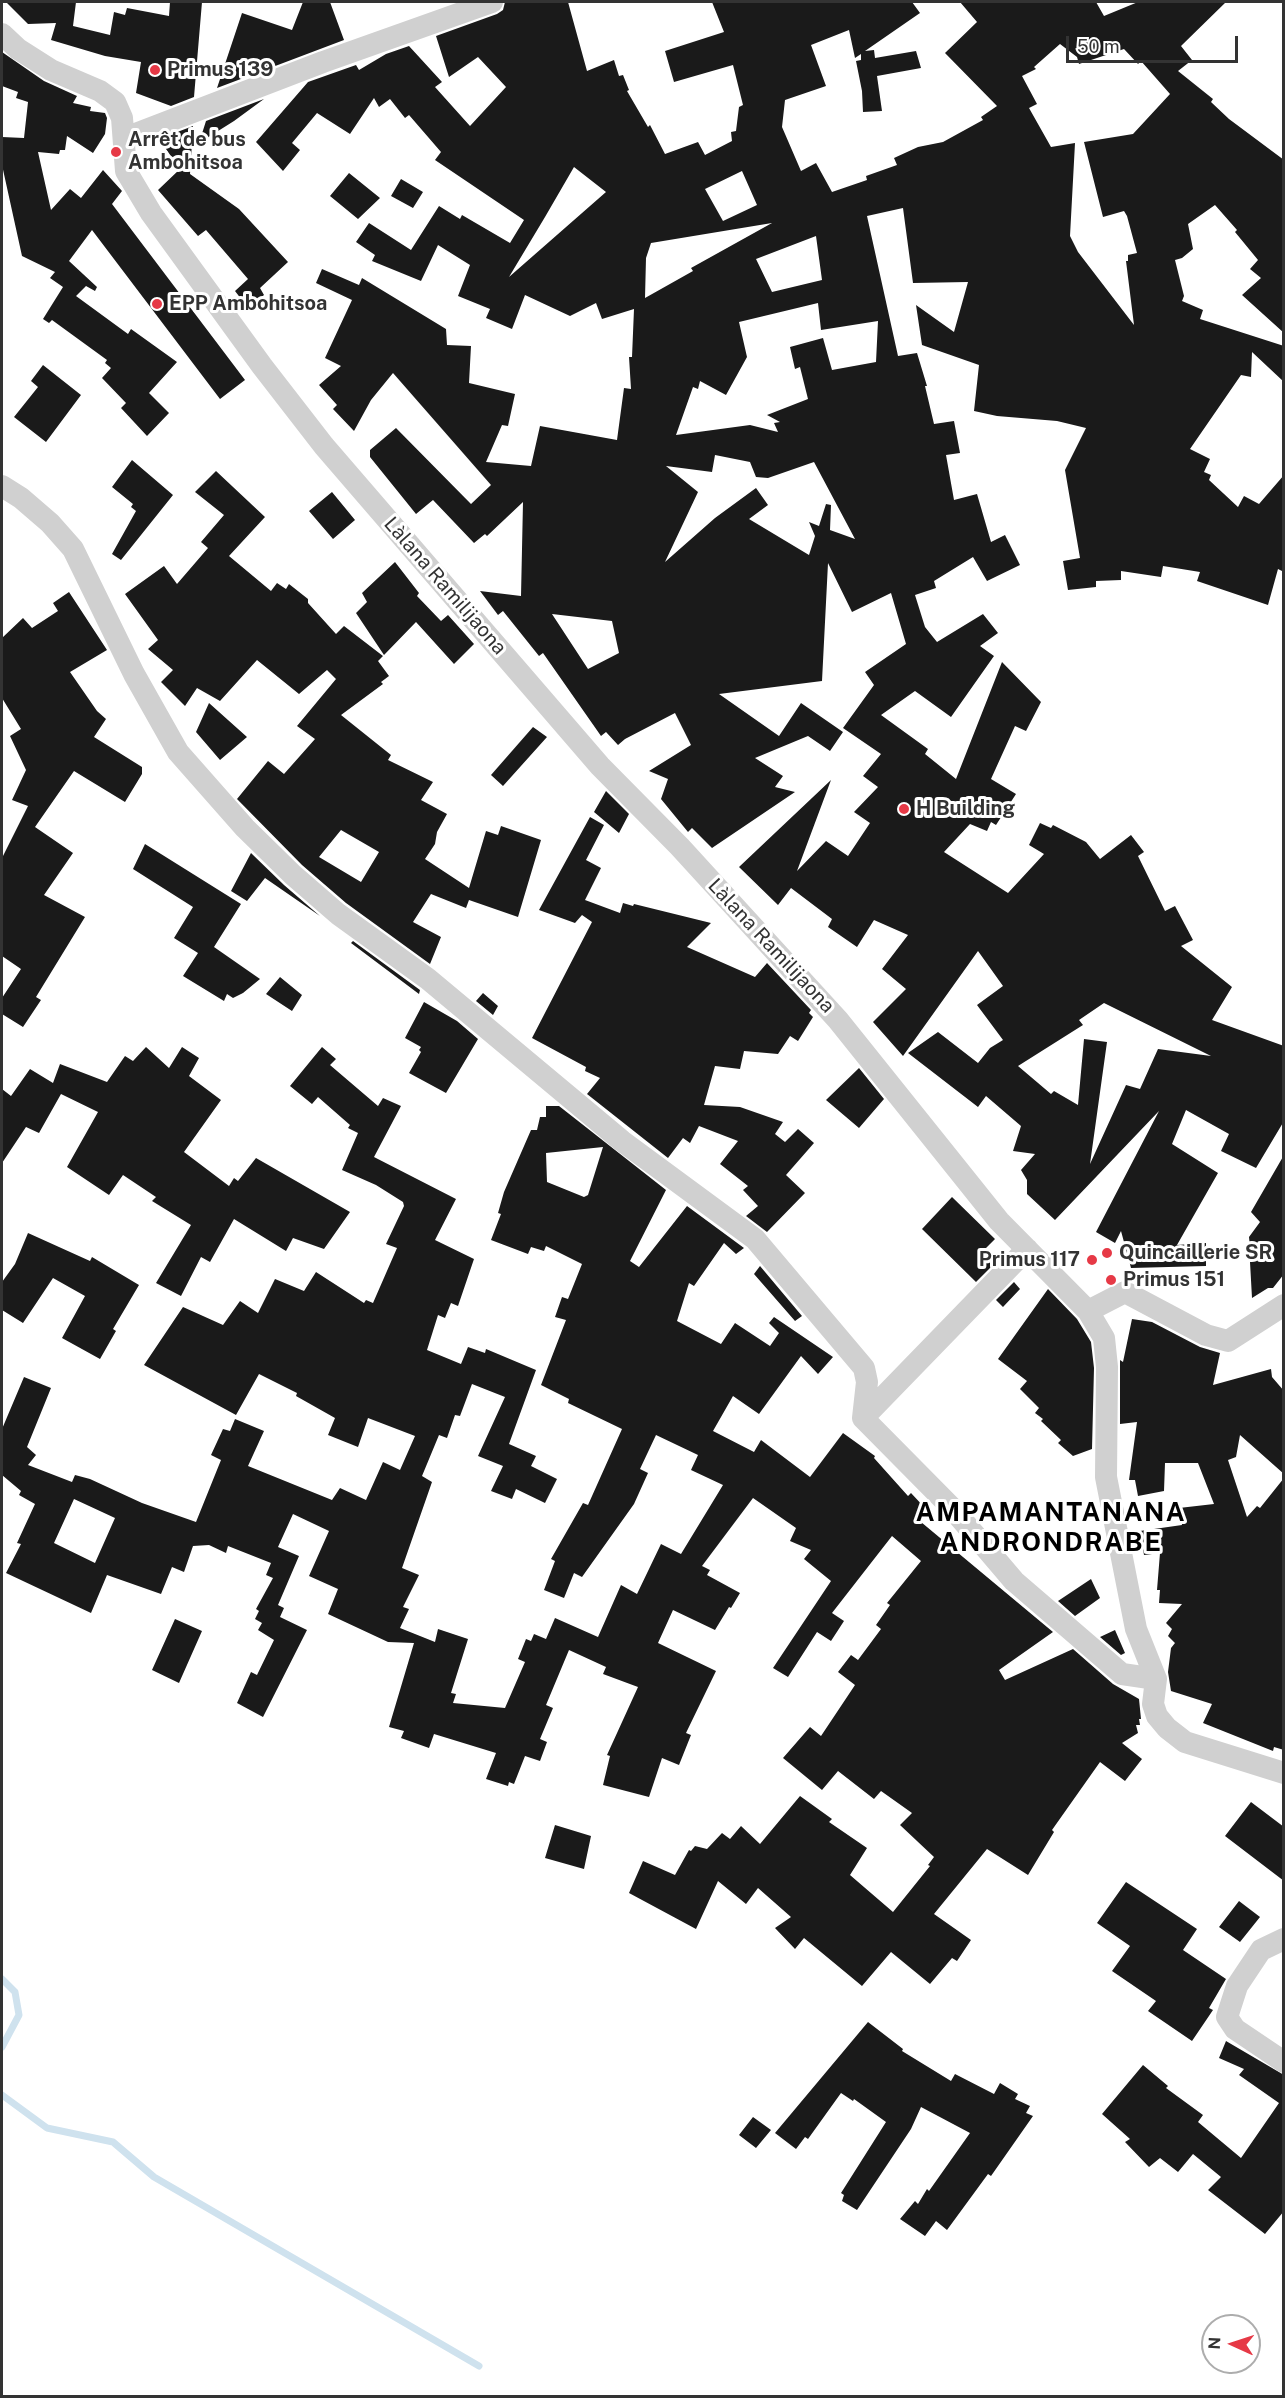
<!DOCTYPE html>
<meta charset="utf-8">
<style>
body{margin:0}
#map{position:relative;width:1285px;height:2398px;overflow:hidden;background:#fff;font-family:"Public Sans",sans-serif}
canvas{display:block}
.frame{position:absolute;inset:0;border:3px solid #333;pointer-events:none}
.north{position:absolute;left:1201px;top:2314px;width:60px;height:60px;box-sizing:border-box;background:#fff;border:2px solid #adadad;border-radius:50%;rotate:273deg;font-size:16px;font-weight:700;line-height:24px;text-align:center;color:#333}
.north::after{content:'';display:block;margin:auto;width:21px;height:27px;background:#e63946;clip-path:polygon(50% 0,100% 100%,50% 72%,0 100%)}
.scale{position:absolute;left:1066px;top:36px;width:172px;height:27px;box-sizing:border-box;border:3px solid #333;border-top:0;padding-left:8px;font-size:18px;line-height:21px;white-space:nowrap;color:#333;-webkit-text-stroke:4px #fff;paint-order:stroke}
</style>
<div id="map">
<canvas width="1285" height="2398"></canvas>
<div class="frame"></div>
<div class="north">N</div>
<div class="scale">50 m</div>
</div>
<script>
const context = document.querySelector('canvas').getContext('2d');
context.lineJoin = 'round';
const poly = rows => new Path2D(rows.map(r => 'M' + r).join(''));
function stroke(path, color, width, dash) { context.strokeStyle = color; context.lineWidth = width; context.lineCap = dash ? 'butt' : 'round'; context.setLineDash(dash || []); context.stroke(path); }
function fill(path, color) { context.fillStyle = color; context.fill(path, 'evenodd'); }
function drawText(font, color, halo, rows, align = 'center') {
  context.font = font + ' "Public Sans",sans-serif'; context.lineWidth = 6; context.setLineDash([]); context.textBaseline = 'middle'; context.strokeStyle = halo; context.fillStyle = color; for (const [text, x, y, turn = 0] of rows) {
    context.save(); context.translate(x, y); context.rotate((+turn || 0) * Math.PI / 180); context.textAlign = isNaN(turn) ? turn : align; if (halo) context.strokeText(text, 0, 0); context.fillText(text, 0, 0); context.restore();
  }
}
const stream = poly([
 [2,1979,15,1992,19,2015,2,2047],
 [2,2095,47,2128,113,2142,154,2177,479,2366]
]);
const building = poly([
 [6,2,76,2,73,26,110,35,114,12,125,15,127,8,169,16,170,2,202,2,194,97,171,106,136,93,141,62,105,56,51,40,56,23,28,24],
 [303,2,330,2,344,40,217,88,242,13,292,30],
 [505,2,568,2,587,71,614,60,619,76,623,75,629,90,627,91,648,127,650,125,665,154,698,142,705,155,732,141,731,132,736,131,739,107,743,105,733,65,674,82,665,51,724,32,712,2,912,2,920,13,865,51,874,50,875,58,916,51,921,68,877,76,882,111,863,112,862,91,856,61,861,60,861,54,855,58,849,30,811,45,826,86,785,100,782,127,801,171,816,163,832,192,867,180,866,176,897,165,894,158,918,147,943,142,983,120,981,117,997,106,945,53,977,22,960,2,1096,2,1104,16,1138,2,1226,2,1181,46,1192,60,1178,71,1213,99,1211,102,1229,119,1284,160,1284,333,1242,295,1261,278,1250,269,1258,260,1235,232,1237,230,1215,205,1188,224,1193,249,1182,258,1175,260,1184,296,1182,301,1203,310,1200,319,1284,346,1284,382,1252,352,1251,377,1241,375,1190,449,1210,459,1204,472,1211,475,1209,480,1238,507,1244,496,1259,504,1284,475,1284,572,1278,569,1268,605,1197,581,1200,572,1163,566,1161,577,1121,571,1121,580,1096,581,1096,587,1068,590,1063,561,1080,558,1065,470,1086,428,1057,421,997,416,974,411,979,365,922,345,916,305,954,332,968,282,913,283,903,208,867,216,898,356,917,353,927,386,925,386,934,424,954,421,960,453,946,455,954,500,977,494,991,542,1005,535,1020,565,987,581,973,557,934,581,936,588,915,595,925,627,937,642,983,614,998,633,980,646,994,656,951,717,915,691,881,715,928,749,925,754,956,779,1002,662,1041,702,1026,731,1015,726,991,779,1016,794,996,825,991,822,987,831,970,824,944,852,1008,893,1044,854,1029,845,1040,823,1051,828,1053,825,1086,842,1100,859,1131,835,1144,852,1138,856,1165,911,1175,906,1193,940,1181,946,1232,987,1212,1020,1284,1046,1284,1121,1256,1168,1221,1151,1229,1134,1186,1110,1172,1144,1218,1173,1177,1245,1206,1243,1206,1266,1131,1268,1121,1231,1115,1243,1096,1232,1159,1111,1055,1220,1027,1194,1027,1180,1021,1170,1035,1154,1013,1151,1021,1126,986,1096,978,1107,908,1053,938,1032,978,1063,990,1048,1003,1040,977,1005,1003,986,978,951,903,1056,873,1022,906,989,882,969,908,935,874,920,857,947,828,927,832,919,791,888,778,905,739,867,831,780,797,871,826,841,848,856,870,823,854,812,878,787,863,776,881,754,843,728,874,685,865,672,906,644,891,593,852,612,828,563,822,681,719,694,779,736,801,703,843,732,830,751,808,736,755,758,783,776,775,787,795,792,712,848,692,828,688,832,661,799,668,779,649,771,691,745,675,713,625,739,618,745,606,732,601,736,543,653,539,656,503,611,498,615,480,591,521,596,523,502,487,536,485,534,474,543,433,500,416,514,370,457,370,450,396,428,471,504,491,485,393,373,371,400,354,431,333,409,337,405,319,385,341,366,325,358,352,300,316,283,322,269,359,285,362,278,446,329,447,345,471,346,469,383,515,394,508,426,502,425,486,462,531,466,540,426,617,440,624,388,631,389,629,357,632,357,634,309,602,319,596,303,570,316,525,295,512,329,486,318,490,309,458,296,470,265,438,245,421,281,372,261,375,255,356,242,369,223,411,250,439,206,460,219,462,215,510,243,524,220,435,160,441,152,409,115,405,118,390,99,379,107,374,98,350,134,317,113,292,143,300,150,283,171,256,142,308,82,356,65,359,70,386,54,409,46,442,82,435,87,470,126,506,87,478,57,449,77,436,36,497,14,503,10],
 [1060,44,1077,57,1079,64,1124,49,1138,64,1141,61,1170,94,1133,134,1084,142,1103,217,1124,211,1127,216,1137,253,1128,255,1128,261,1126,261,1134,325,1078,252,1070,236,1075,143,1051,147,1029,108,1037,104,1022,76,1036,69,1034,67],
 [574,167,606,192,509,277,545,217],
 [742,171,757,205,723,221,705,189],
 [772,223,691,268,693,271,645,298,646,258,651,243],
 [816,236,822,280,772,292,756,259],
 [818,303,821,330,878,321,876,362,832,370,823,338,790,347,795,369,800,367,808,399,767,415,780,422,774,423,778,432,750,425,676,435,693,387,698,389,700,381,726,395,747,357,739,322],
 [715,455,750,462,756,477,768,478,814,462,855,539,830,530,831,505,826,504,819,526,809,522,815,536,809,555,749,519,768,505,756,488,715,518,665,562,698,492,666,466,712,472],
 [552,614,612,621,619,653,588,669],
 [1104,1003,1211,1056,1158,1049,1140,1089,1126,1085,1090,1164,1107,1042,1084,1039,1078,1105,1054,1091,1051,1094,1018,1066,1083,1025,1079,1020],
 [2,52,44,81,77,96,73,103,91,107,90,111,105,113,107,118,105,134,93,153,67,136,65,150,60,150,59,154,38,152,51,210,70,189,81,198,103,170,122,191,112,204,245,380,220,399,92,230,69,261,97,287,95,291,86,286,76,296,128,334,131,329,177,362,149,393,169,413,147,436,121,408,126,403,102,378,111,368,105,363,107,360,52,320,49,323,43,319,63,287,50,278,55,272,22,256,2,165,2,137,24,138,28,102,16,98,18,92,2,86],
 [264,99,234,121,199,143,206,121],
 [193,126,190,174,239,209,288,262,260,288,264,295,248,308,235,291,248,279,206,230,198,236,158,190,180,169,159,139],
 [349,173,380,198,358,219,330,196],
 [401,179,423,192,413,208,391,196],
 [43,365,81,395,46,442,14,417,38,387,31,381],
 [132,460,173,495,121,560,112,554,136,511,131,507,133,504,112,487],
 [216,471,265,517,229,556,271,591,277,583,286,589,289,584,308,599,308,603,336,634,344,626,383,656,378,661,389,676,381,682,383,684,341,715,391,755,388,760,433,782,421,800,447,814,437,832,435,844,425,859,469,888,486,831,498,835,501,826,541,840,518,917,469,900,466,908,431,894,413,922,441,937,430,964,346,903,302,865,237,799,268,761,284,774,315,739,297,726,336,679,327,670,299,694,257,660,220,701,197,688,185,706,161,682,173,670,148,649,158,640,125,594,164,566,177,584,208,548,201,542,224,515,195,492],
 [341,830,379,852,361,882,319,857],
 [332,492,355,520,333,539,309,511],
 [395,562,419,593,417,596,441,621,448,615,474,644,454,664,416,622,384,655,356,613,367,602,362,593],
 [69,592,107,650,70,672,97,711,106,719,94,737,142,767,142,774,125,802,74,771,35,827,73,853,44,895,85,917,36,997,41,1000,23,1027,2,1014,2,998,21,969,2,956,2,858,28,806,12,800,26,770,10,736,21,729,2,698,2,638,23,618,32,628,58,611,53,603],
 [209,703,247,737,220,760,196,732],
 [533,727,547,737,503,786,491,775],
 [606,791,629,814,619,833,594,812],
 [590,817,604,825,586,860,601,868,585,900,620,913,623,903,633,906,634,904,711,923,687,947,755,977,767,963,811,1010,809,1013,813,1017,798,1041,790,1036,778,1054,744,1051,740,1069,715,1066,704,1105,740,1107,783,1122,775,1134,785,1142,798,1129,814,1143,786,1175,805,1193,767,1232,746,1216,758,1206,743,1190,748,1186,720,1164,738,1141,699,1126,690,1143,683,1138,668,1158,587,1094,600,1078,585,1071,586,1067,532,1038,592,922,582,915,575,923,539,910],
 [145,844,241,904,214,947,260,979,243,993,233,998,227,994,224,1001,183,976,198,953,174,938,193,907,133,869],
 [251,853,284,885,320,916,265,878,247,901,231,891],
 [353,941,420,990,419,994,351,943],
 [280,977,302,995,292,1011,266,994],
 [483,993,498,1006,493,1015,476,1001],
 [424,1002,457,1021,478,1039,446,1093,409,1073,421,1052,419,1050,421,1047,405,1038],
 [146,1047,169,1068,182,1047,199,1058,189,1076,221,1100,184,1152,229,1186,234,1178,238,1181,256,1158,350,1212,324,1249,293,1238,286,1251,234,1219,210,1262,201,1257,181,1296,156,1283,191,1225,152,1201,156,1197,123,1175,109,1195,67,1167,98,1112,61,1094,39,1133,26,1127,2,1163,2,1089,11,1096,30,1069,53,1083,60,1064,107,1082,125,1056,133,1061],
 [322,1047,336,1059,330,1065,378,1106,383,1098,401,1106,374,1157,456,1199,435,1240,474,1259,458,1306,451,1303,445,1318,438,1315,427,1350,461,1364,468,1347,485,1353,486,1349,536,1370,509,1444,536,1456,531,1466,557,1479,545,1503,516,1489,512,1499,491,1491,503,1466,478,1456,505,1397,472,1384,460,1416,455,1415,447,1438,439,1435,422,1476,432,1482,402,1568,419,1575,403,1607,409,1609,400,1628,435,1642,438,1629,468,1639,451,1693,456,1694,453,1703,505,1708,525,1662,518,1659,526,1639,531,1641,534,1634,546,1639,555,1618,598,1637,621,1585,637,1594,661,1544,681,1554,723,1485,691,1470,698,1455,656,1435,640,1469,648,1473,634,1504,582,1577,574,1573,564,1598,544,1590,555,1561,551,1559,583,1503,588,1505,622,1429,568,1403,569,1399,541,1385,566,1320,555,1317,562,1297,568,1299,582,1264,546,1246,544,1251,531,1247,528,1254,491,1240,501,1214,498,1213,504,1192,531,1130,537,1130,540,1117,546,1117,546,1106,559,1106,666,1190,630,1261,639,1267,687,1206,744,1248,736,1254,724,1243,694,1286,689,1283,677,1321,721,1344,735,1323,770,1346,779,1333,769,1323,774,1317,833,1357,818,1374,801,1356,759,1414,733,1396,713,1431,754,1452,761,1440,810,1477,843,1433,875,1456,874,1458,908,1496,911,1493,925,1508,915,1517,1053,1632,999,1670,1005,1680,1073,1649,1113,1684,1139,1699,1141,1719,1139,1719,1140,1725,1136,1725,1138,1733,1122,1743,1142,1759,1125,1781,1100,1762,1052,1830,1054,1832,1028,1875,987,1849,934,1914,971,1940,957,1961,952,1958,930,1984,891,1952,862,1986,804,1938,795,1949,775,1928,791,1917,758,1888,746,1904,718,1881,696,1929,629,1893,643,1861,675,1875,689,1850,691,1851,695,1846,707,1849,722,1833,730,1839,741,1826,760,1844,800,1796,832,1819,829,1822,867,1848,850,1875,893,1912,930,1866,928,1865,934,1857,900,1825,912,1813,881,1791,874,1799,838,1771,822,1790,783,1758,810,1727,821,1736,855,1685,838,1672,851,1655,858,1660,881,1629,876,1625,890,1605,887,1603,921,1561,892,1536,832,1613,844,1621,831,1641,817,1632,788,1677,773,1668,831,1581,804,1559,811,1550,790,1541,796,1528,753,1498,702,1566,710,1570,707,1575,740,1593,731,1608,729,1607,715,1630,673,1610,658,1643,716,1671,686,1733,691,1735,679,1765,662,1758,649,1797,603,1785,610,1756,607,1755,638,1687,603,1674,606,1667,569,1650,546,1705,553,1708,540,1739,547,1742,540,1761,525,1756,514,1784,509,1782,508,1786,486,1779,496,1753,434,1734,429,1748,401,1738,404,1731,389,1727,414,1643,388,1642,328,1614,338,1589,309,1576,329,1531,293,1514,278,1547,299,1556,278,1605,284,1608,280,1617,307,1630,263,1717,237,1703,251,1672,257,1675,274,1640,258,1630,262,1623,255,1619,259,1611,256,1609,273,1578,266,1575,271,1563,228,1546,226,1553,209,1545,193,1546,184,1572,172,1567,161,1594,107,1575,91,1613,6,1573,21,1544,17,1543,35,1504,19,1495,21,1491,2,1475,2,1429,24,1377,51,1388,27,1447,36,1455,28,1465,72,1482,75,1475,90,1479,142,1503,196,1522,221,1460,211,1455,223,1429,230,1431,235,1419,264,1431,248,1466,332,1500,340,1488,366,1500,383,1462,400,1470,415,1436,368,1418,358,1447,328,1435,335,1418,296,1396,297,1393,259,1374,236,1415,144,1365,183,1307,223,1325,240,1301,258,1313,275,1279,304,1291,316,1272,364,1303,366,1300,373,1303,397,1248,386,1244,404,1206,403,1202,376,1185,342,1170,358,1133,348,1128,350,1125,318,1097,312,1104,290,1086],
 [603,1147,588,1195,584,1197,547,1182,546,1153],
 [74,1499,115,1518,95,1563,54,1543],
 [859,1068,884,1099,859,1128,826,1100],
 [1284,1155,1284,1274,1273,1288,1268,1288,1252,1298,1250,1262,1257,1253,1250,1247,1249,1237,1260,1222,1251,1212],
 [952,1197,995,1239,982,1252,994,1264,976,1282,922,1229],
 [28,1233,90,1261,92,1257,139,1285,113,1329,116,1331,100,1359,62,1338,85,1296,53,1278,23,1323,2,1310,2,1282,15,1264],
 [760,1266,802,1316,795,1321,754,1274],
 [1014,1282,1020,1289,1003,1307,996,1300],
 [1048,1289,1077,1319,1091,1342,1094,1368,1092,1449,1073,1456,1058,1443,1061,1440,1041,1421,1043,1419,1035,1413,1039,1408,1020,1389,1027,1381,998,1359],
 [1132,1319,1152,1322,1200,1347,1220,1353,1213,1385,1271,1369,1272,1377,1284,1391,1284,1474,1240,1435,1236,1457,1228,1460,1247,1517,1257,1506,1260,1508,1284,1478,1284,1750,1274,1747,1273,1751,1203,1723,1212,1704,1171,1691,1168,1672,1171,1648,1175,1643,1168,1636,1172,1629,1166,1623,1182,1604,1159,1603,1160,1590,1157,1590,1160,1553,1144,1555,1140,1531,1182,1525,1179,1508,1214,1504,1198,1463,1165,1463,1164,1491,1138,1496,1135,1480,1129,1480,1137,1422,1120,1424,1120,1360,1123,1362],
 [1091,1579,1100,1598,1075,1616,1058,1601],
 [175,1619,202,1631,179,1683,152,1670],
 [1115,1630,1125,1653,1121,1655,1100,1637],
 [1251,1802,1284,1827,1284,1881,1225,1836],
 [555,1825,591,1836,584,1869,545,1858],
 [1126,1882,1197,1929,1183,1950,1226,1979,1209,2008,1213,2010,1192,2041,1148,2011,1156,2001,1112,1971,1130,1946,1097,1923],
 [1239,1901,1260,1917,1240,1942,1219,1927],
 [868,2022,903,2049,902,2051,951,2081,955,2074,994,2094,1000,2083,1018,2094,1015,2099,1030,2106,1026,2113,1033,2116,991,2176,988,2174,947,2230,936,2221,925,2236,900,2219,915,2201,918,2204,927,2189,929,2191,970,2133,921,2107,911,2129,857,2210,842,2201,844,2195,841,2193,886,2122,854,2099,853,2101,841,2093,808,2139,805,2137,796,2149,775,2133],
 [1226,2041,1284,2075,1284,2211,1265,2234,1208,2190,1221,2177,1193,2154,1178,2172,1160,2158,1149,2167,1125,2142,1130,2139,1102,2114,1143,2065,1168,2086,1166,2088,1203,2115,1198,2122,1241,2158,1279,2103,1239,2075,1244,2069,1219,2058],
 [753,2117,771,2130,756,2148,739,2135]
]);
const minor = poly([
 [2,34,18,49,51,70,100,91,115,102,122,118,126,171,151,213,262,366,324,446,600,766,680,847,838,1020,999,1221,1088,1311,1104,1338,1107,1367,1106,1477,1136,1629,1156,1679,1153,1704,1157,1716,1167,1728,1185,1742,1284,1773],
 [125,138,323,62,492,2],
 [2,486,21,498,50,523,73,549,134,674,178,752,245,828,293,875,338,914,428,979,622,1141,755,1239,864,1368,867,1382,863,1418,951,1507,1014,1581,1122,1674,1156,1679],
 [1088,1311,1125,1292,1206,1335,1228,1341,1284,1305],
 [863,1418,1027,1249],
 [1284,1939,1261,1950,1237,1986,1227,2017,1235,2029,1284,2062]
]);
const markers = [
 [155,70,6,"#e63946"],
 [116,152,6,"#e63946"],
 [157,304,6,"#e63946"],
 [904,809,6,"#e63946"],
 [1107,1253,6,"#e63946"],
 [1092,1260,6,"#e63946"],
 [1111,1280,6,"#e63946"]
];
const poiNames = [
 ["Primus 139",167,70],
 ["Arrêt de bus",128,140],
 ["Ambohitsoa",128,163],
 ["EPP Ambohitsoa",169,304],
 ["H Building",916,809],
 ["Quincaillerie SR",1119,1253],
 ["Primus 117",1080,1260,"right"],
 ["Primus 151",1123,1280]
];
const streetNames = [
 ["Làlana Ramilijaona",445,586,49],
 ["Làlana Ramilijaona",771,946,47]
];
const districtNames = [
 ["AMPAMANTANANA",1051,1513],
 ["ANDRONDRABE",1051,1543]
];
stroke(stream, '#cfe2ee', 7);
fill(building, '#1a1a1a');
stroke(minor, '#d0d0d0', 22);
for (const [x, y, r, color] of markers) { const dot = new Path2D(); dot.arc(x, y, r, 0, 2 * Math.PI); context.fillStyle = color; context.fill(dot); stroke(dot, '#fff', 2); }
drawText('bold 20px', '#333', '#fff', poiNames, 'left');
drawText('20px', '#333', '#fff', streetNames);
context.letterSpacing = '1.5px';
drawText('bold 26px', '#000', '#fff', districtNames);
context.letterSpacing = '0px';
</script>
